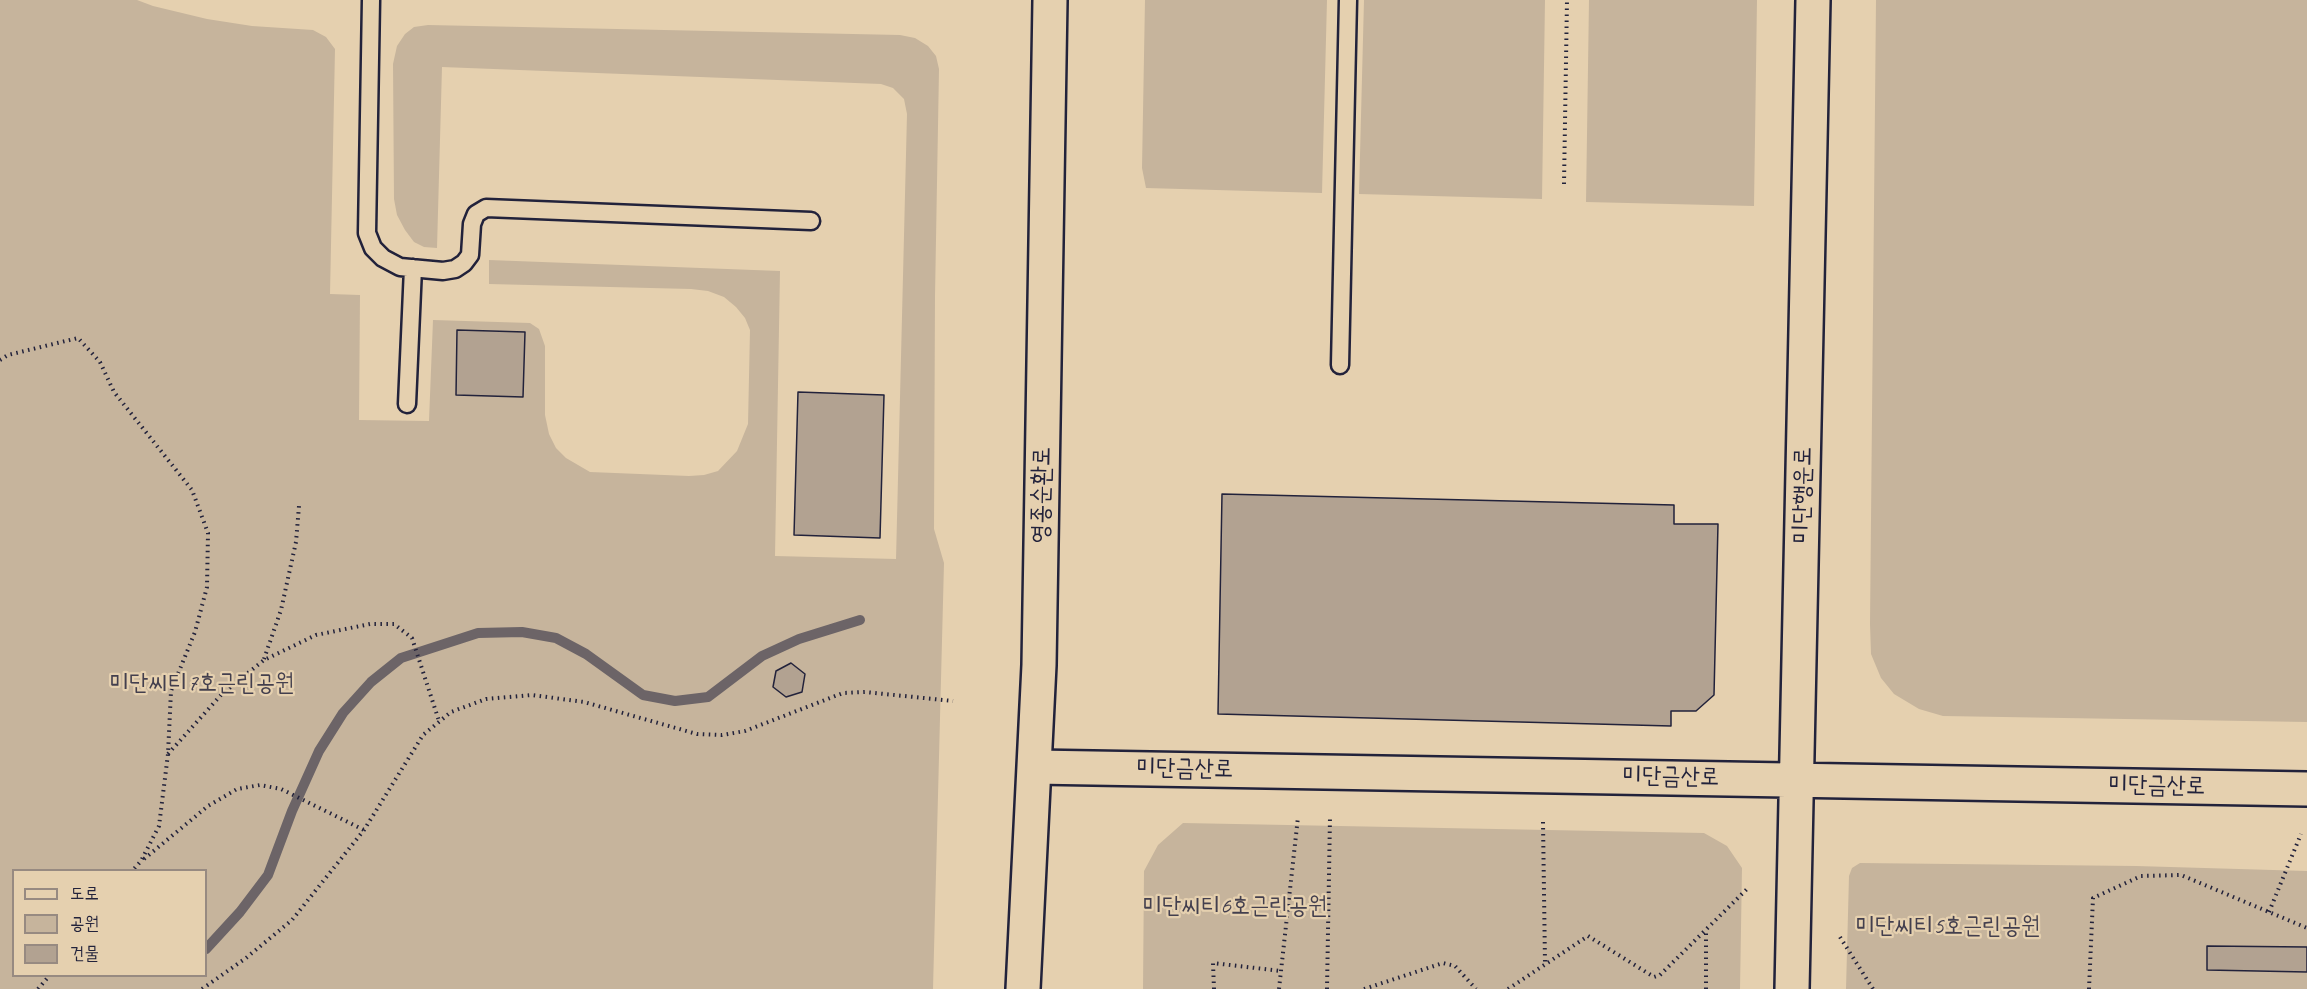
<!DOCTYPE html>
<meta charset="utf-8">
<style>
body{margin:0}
#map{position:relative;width:2307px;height:989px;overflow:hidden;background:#e5d0af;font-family:Caveat,"Poor Story",sans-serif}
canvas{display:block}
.legend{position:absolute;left:12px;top:869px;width:195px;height:108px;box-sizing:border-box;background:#e5d0af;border:2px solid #978a81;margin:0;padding:8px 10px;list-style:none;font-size:18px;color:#22223b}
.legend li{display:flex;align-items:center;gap:12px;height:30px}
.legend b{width:30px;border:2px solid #978a81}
</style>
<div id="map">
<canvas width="2307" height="989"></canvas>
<ul class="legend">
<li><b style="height:8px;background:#e5d0af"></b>도로</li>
<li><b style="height:16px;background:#c6b49c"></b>공원</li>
<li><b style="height:16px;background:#b2a291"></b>건물</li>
</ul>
</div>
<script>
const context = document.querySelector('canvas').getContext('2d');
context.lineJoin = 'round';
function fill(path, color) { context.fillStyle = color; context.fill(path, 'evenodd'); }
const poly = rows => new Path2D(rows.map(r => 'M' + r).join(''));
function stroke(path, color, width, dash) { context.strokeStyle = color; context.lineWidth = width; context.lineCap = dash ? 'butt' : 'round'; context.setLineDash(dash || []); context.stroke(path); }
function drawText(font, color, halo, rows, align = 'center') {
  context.font = font + ' Caveat,"Poor Story",sans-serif'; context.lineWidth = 4.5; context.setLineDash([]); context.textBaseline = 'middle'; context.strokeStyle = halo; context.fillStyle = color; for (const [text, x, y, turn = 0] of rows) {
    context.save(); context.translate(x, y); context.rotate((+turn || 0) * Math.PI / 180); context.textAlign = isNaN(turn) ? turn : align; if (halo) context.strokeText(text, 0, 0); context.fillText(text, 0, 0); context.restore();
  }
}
const green = poly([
 [0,0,137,0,153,6,207,19,252,26,313,30,326,37,335,49,330,294,360,295,359,420,429,421,433,320,530,323,539,329,545,346,545,415,549,434,556,448,566,458,590,472,689,476,704,475,718,471,737,451,748,424,750,330,745,318,736,307,724,297,708,291,691,289,489,284,489,260,780,271,775,556,896,559,907,114,904,99,893,88,881,84,442,67,437,248,424,247,414,242,405,230,397,215,394,199,393,64,397,46,405,34,414,27,428,25,900,35,915,38,928,46,936,56,939,69,935,296,934,529,944,563,933,989,0,989],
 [14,870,206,870,206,976,14,976],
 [1145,0,1327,0,1322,193,1146,188,1142,168],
 [1364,0,1545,0,1542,199,1359,194],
 [1589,0,1757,0,1754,206,1586,202],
 [1876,0,2307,0,2307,722,1943,716,1919,709,1894,694,1881,678,1871,654,1870,624],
 [1183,823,1704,833,1727,846,1742,868,1740,989,1143,989,1144,871,1158,845],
 [1860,863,2136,866,2307,871,2307,989,1846,989,1849,876,1852,868]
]);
const stream = poly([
 [206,949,240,912,268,875,292,811,319,751,343,713,371,682,401,658,478,633,522,632,556,638,586,654,643,695,675,701,708,697,762,656,799,639,860,620]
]);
const building = poly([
 [457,330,525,332,523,397,456,395,457,330],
 [798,392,884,395,880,538,794,535,798,392],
 [1222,494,1674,505,1674,524,1718,524,1714,695,1696,711,1671,711,1671,726,1218,714,1222,494],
 [791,663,805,674,802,692,786,697,773,687,776,671,791,663],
 [2207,946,2307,947,2307,972,2207,970,2207,946]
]);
const path = poly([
 [1564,184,1567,0],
 [0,360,8,355,78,338,100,362,114,392,192,490,208,533,207,587,195,632,171,691,168,754,159,826,141,861,133,870],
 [264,659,281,610,296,542,299,506],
 [168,754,221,695,264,660,316,635,370,624,394,624,412,638,439,721],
 [1543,822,1545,963],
 [144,859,208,806,237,789,260,785,281,789,364,830],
 [2269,912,2301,834],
 [1840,937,1873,989],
 [38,989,49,976],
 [202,989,246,958,292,920,364,830,423,735,451,712,486,699,532,695,584,702,697,734,722,735,745,731,843,693,865,692,953,701],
 [1214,989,1213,963,1281,971],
 [1279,989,1298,817],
 [1327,989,1330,817],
 [1364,989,1443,963,1455,966,1476,989],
 [1508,989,1588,936,1654,977,1660,975,1749,887],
 [1706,989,1706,930],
 [2089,989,2093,898,2141,876,2181,875,2307,928]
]);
const service = poly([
 [371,0,367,233,373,248,383,258,400,267,443,271,455,269,464,263,470,255,472,224,476,214,486,208,811,221],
 [1340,365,1348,0],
 [407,404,413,268]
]);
const minor = poly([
 [1035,767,2307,789],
 [1792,989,1813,0]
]);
const secondary = poly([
 [1023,989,1039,665,1050,0]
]);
const streetNames = [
 ["영종순환로",1042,495,-89],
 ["미단행운로",1803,495,-89],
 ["미단금산로",1185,769,1],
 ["미단금산로",1671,777,1],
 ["미단금산로",2157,786,1]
];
const parkNames = [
 ["미단씨티7호근린공원",202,684],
 ["미단씨티6호근린공원",1235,907],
 ["미단씨티5호근린공원",1948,927]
];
fill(green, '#c6b49c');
stroke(stream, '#6c6467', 10);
fill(building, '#b2a291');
stroke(building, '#22223b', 1.5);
stroke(service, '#22223b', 21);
stroke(minor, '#22223b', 38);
stroke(secondary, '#22223b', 38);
stroke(path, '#22223b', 4, [1.5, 4.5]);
stroke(service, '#e5d0af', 16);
stroke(minor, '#e5d0af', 33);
stroke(secondary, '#e5d0af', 33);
drawText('24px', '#22223b', '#e5d0af', streetNames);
drawText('24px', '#433f4e', '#e5d0af', parkNames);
</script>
